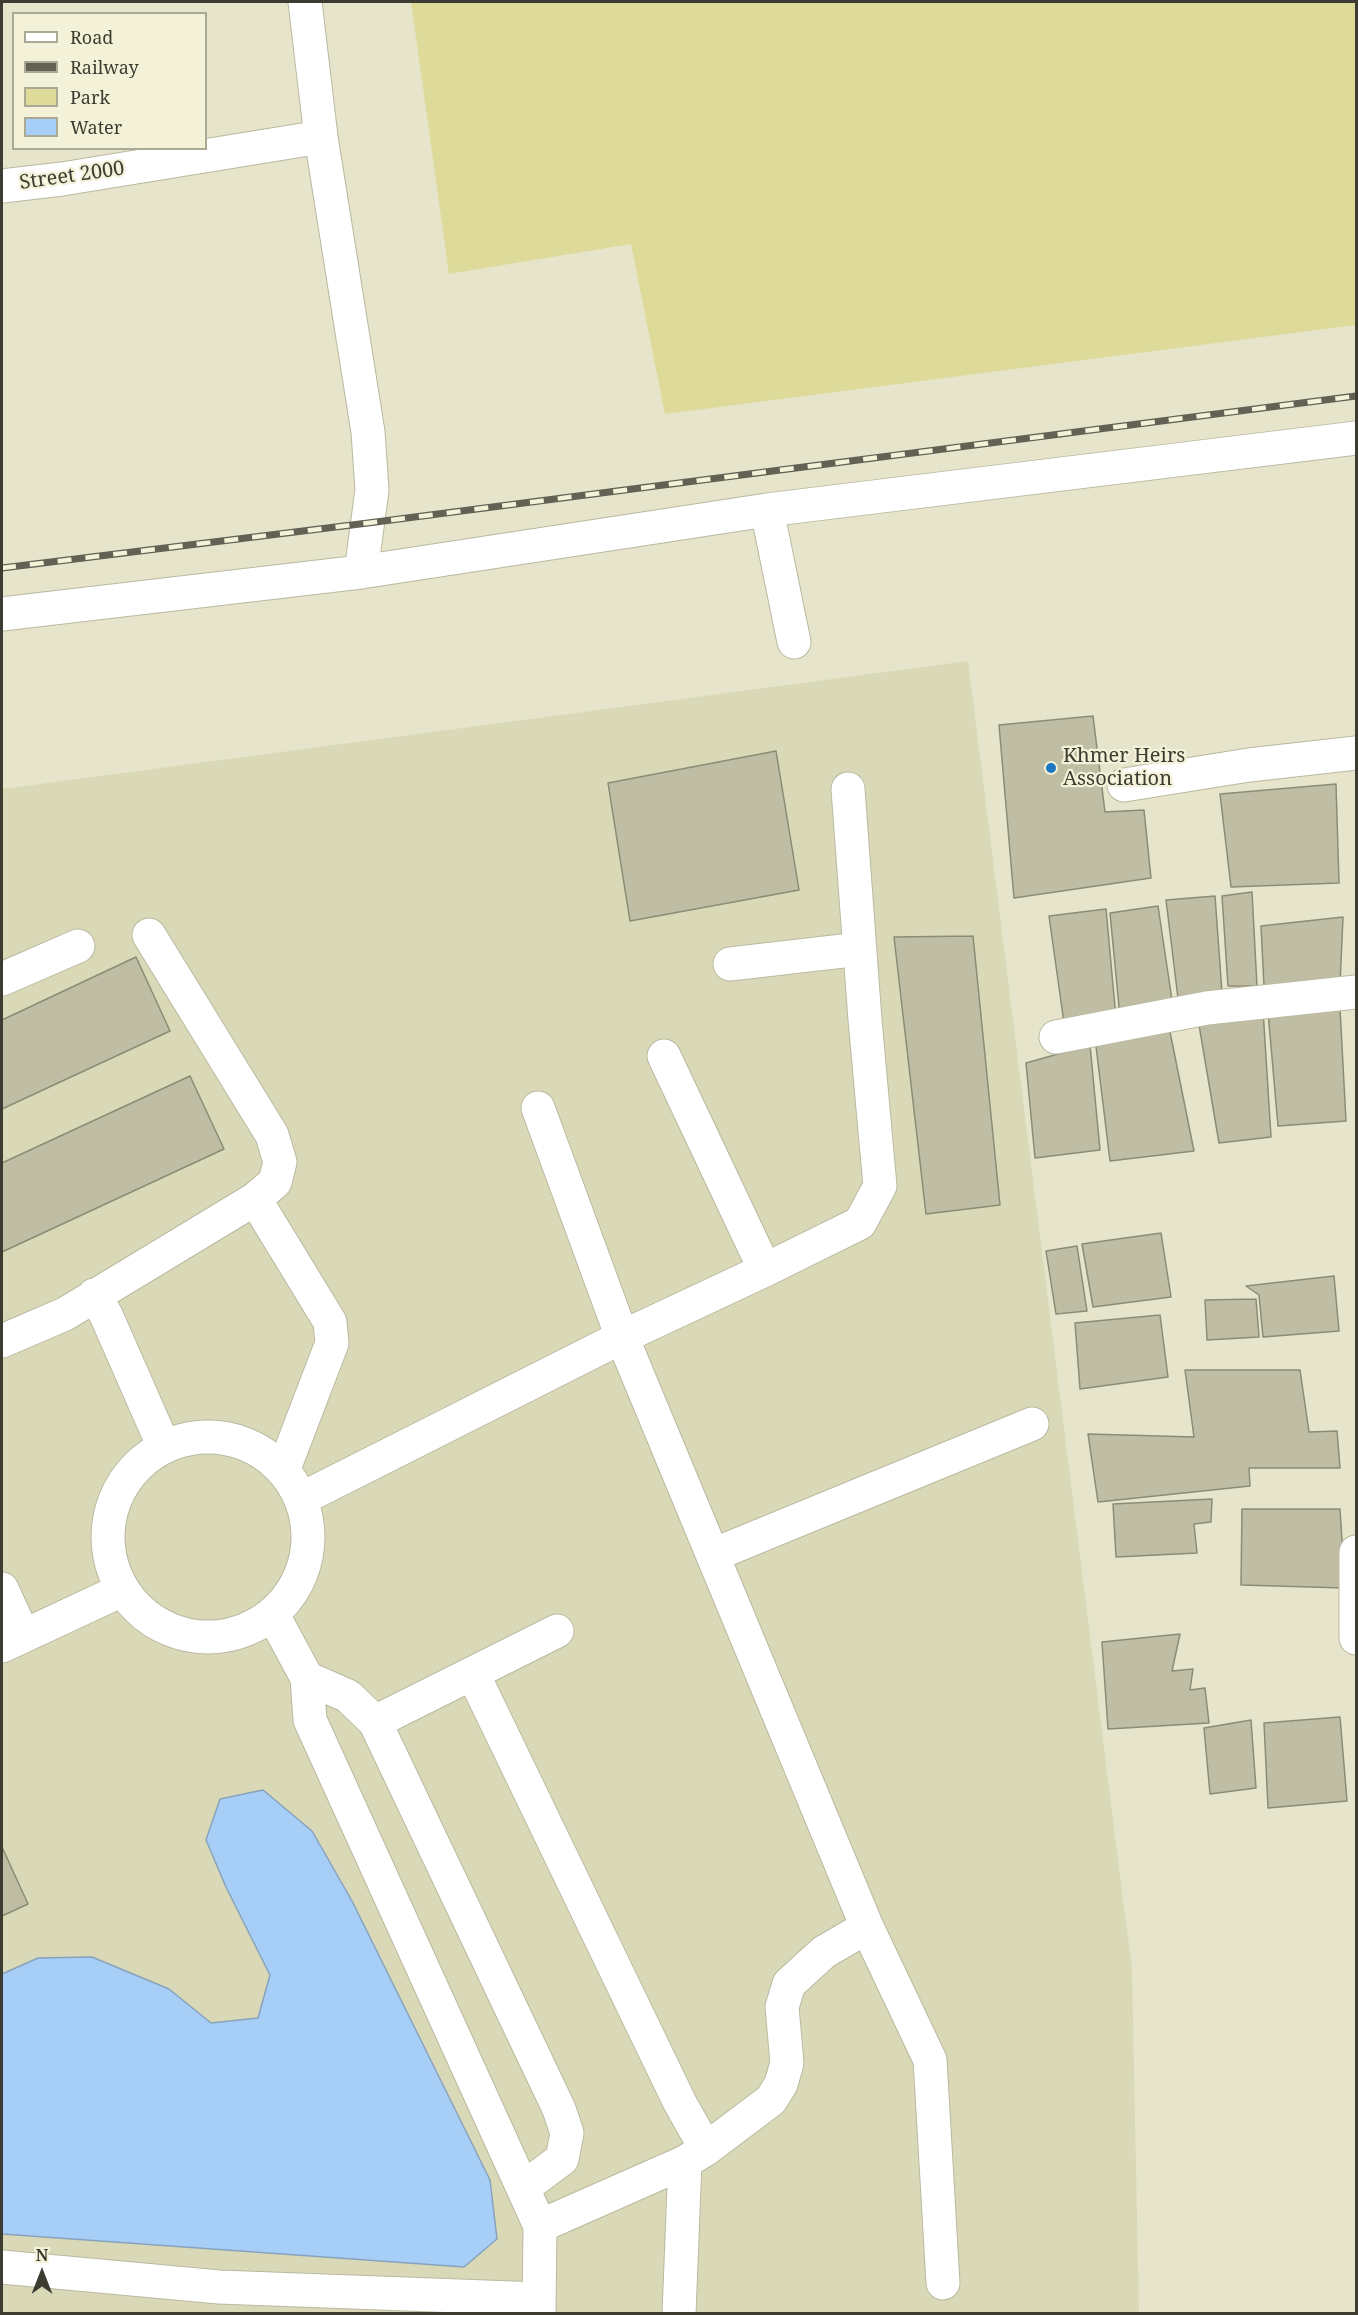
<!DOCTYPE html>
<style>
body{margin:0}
#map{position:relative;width:1358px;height:2315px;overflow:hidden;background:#e6e5cb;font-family:"Noto Serif",serif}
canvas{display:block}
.frame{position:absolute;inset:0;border:3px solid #3d3c32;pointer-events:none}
.legend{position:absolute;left:12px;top:12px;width:195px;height:138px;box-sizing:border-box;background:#f3f2d8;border:2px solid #aaa996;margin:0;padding:8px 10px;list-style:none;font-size:18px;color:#3d3c32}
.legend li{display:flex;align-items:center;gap:12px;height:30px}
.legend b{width:30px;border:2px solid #aaa996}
.north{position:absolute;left:12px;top:2243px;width:60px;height:60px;-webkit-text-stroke:4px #f3f2d8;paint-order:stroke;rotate:0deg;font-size:16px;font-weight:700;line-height:24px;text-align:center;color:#3d3c32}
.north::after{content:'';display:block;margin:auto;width:21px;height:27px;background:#3d3c32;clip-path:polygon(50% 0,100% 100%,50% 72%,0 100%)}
</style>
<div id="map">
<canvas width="1358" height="2315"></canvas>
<div class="frame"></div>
<ul class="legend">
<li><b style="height:8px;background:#fff"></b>Road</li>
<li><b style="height:8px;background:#626153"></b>Railway</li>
<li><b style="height:16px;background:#ddda9a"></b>Park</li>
<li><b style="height:16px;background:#a7cef7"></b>Water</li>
</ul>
<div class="north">N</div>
</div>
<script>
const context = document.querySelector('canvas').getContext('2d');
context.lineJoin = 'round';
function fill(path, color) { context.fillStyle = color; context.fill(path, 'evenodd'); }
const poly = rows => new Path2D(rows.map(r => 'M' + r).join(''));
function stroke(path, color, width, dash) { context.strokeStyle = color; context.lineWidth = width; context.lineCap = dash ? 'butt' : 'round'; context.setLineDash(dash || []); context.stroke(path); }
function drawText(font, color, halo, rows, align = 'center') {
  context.font = font + ' "Noto Serif",serif'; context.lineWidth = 4.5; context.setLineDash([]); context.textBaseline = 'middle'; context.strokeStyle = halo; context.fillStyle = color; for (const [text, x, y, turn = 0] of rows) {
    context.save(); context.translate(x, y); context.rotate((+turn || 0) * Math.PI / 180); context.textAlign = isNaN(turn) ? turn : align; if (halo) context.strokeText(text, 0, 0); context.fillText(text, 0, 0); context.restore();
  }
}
const built = poly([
 [968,661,1132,1970,1139,2313,2,2313,2,789]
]);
const green = poly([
 [411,2,1356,2,1356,325,665,414,631,244,449,274]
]);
const water = poly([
 [263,1790,312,1831,352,1901,490,2180,497,2239,464,2267,2,2234,2,1974,38,1958,92,1957,169,1989,211,2023,258,2018,270,1975,226,1887,206,1840,220,1799,263,1790]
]);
const building = poly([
 [1093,716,1105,812,1144,810,1151,878,1014,898,999,725,1093,716],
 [776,751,799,890,630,921,608,783,776,751],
 [1336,784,1339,883,1231,887,1220,794,1336,784],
 [1252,892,1257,986,1228,986,1222,896,1252,892],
 [1215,896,1222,993,1178,998,1166,900,1215,896],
 [1158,906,1173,1007,1120,1017,1110,913,1158,906],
 [1106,909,1116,1018,1064,1023,1049,916,1106,909],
 [1343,917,1340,985,1264,986,1261,926,1343,917],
 [973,936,1000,1205,926,1214,894,937,973,936],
 [136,957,170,1031,2,1109,2,1020,136,957],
 [1340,1008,1346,1121,1278,1126,1268,1012,1340,1008],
 [1263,1010,1271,1137,1219,1143,1198,1019,1263,1010],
 [1168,1022,1194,1151,1110,1161,1095,1038,1168,1022],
 [1090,1045,1100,1150,1035,1158,1026,1063,1090,1045],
 [190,1076,224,1149,2,1252,2,1163,190,1076],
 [1161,1233,1171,1297,1093,1307,1082,1244,1161,1233],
 [1077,1246,1087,1311,1056,1314,1046,1251,1077,1246],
 [1334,1276,1339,1331,1263,1337,1259,1295,1246,1286,1334,1276],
 [1256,1299,1259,1337,1207,1340,1205,1300,1256,1299],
 [1160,1315,1168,1377,1080,1389,1075,1323,1160,1315],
 [1185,1370,1300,1370,1309,1432,1337,1431,1340,1468,1249,1468,1250,1486,1098,1502,1088,1434,1194,1437,1185,1370],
 [1212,1499,1211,1522,1194,1524,1197,1553,1116,1557,1113,1504,1212,1499],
 [1242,1509,1340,1509,1345,1588,1241,1585,1242,1509],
 [1180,1634,1172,1671,1193,1669,1190,1690,1205,1688,1209,1723,1108,1729,1102,1642,1180,1634],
 [1340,1717,1347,1801,1268,1808,1264,1723,1340,1717],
 [1251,1720,1256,1788,1210,1794,1204,1728,1251,1720],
 [2,1847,28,1904,2,1916,2,1847]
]);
const minor = poly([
 [305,2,321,137,368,432,372,490,361,572],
 [2,186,62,179,321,137],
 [767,510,794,642],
 [2,614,361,572,767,510,1356,438],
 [1124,785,1249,765,1356,753],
 [730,964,860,949],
 [2,979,78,946],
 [1056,1037,1207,1008,1356,992],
 [664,1056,765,1270],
 [538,1108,622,1337,867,1927,930,2060,943,2283],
 [255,1199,330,1322,332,1343,283,1471],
 [94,1295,106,1315,164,1447],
 [2,1341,65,1314,255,1199,275,1182,280,1162,272,1135,149,935],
 '108 1537a100 100 0 1 1 200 0a100 100 0 1 1-200 0Z',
 [301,1499,622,1337,765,1270,860,1223,880,1186,865,1020,848,789],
 [1356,1552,1356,1638],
 [713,1555,1032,1424],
 [2,1589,23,1635],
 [273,1615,307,1678,310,1720,540,2226,539,2314],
 [2,1646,122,1590],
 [473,1674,680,2103,706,2149,685,2162,540,2226],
 [307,1678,348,1696,375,1722,559,2109,567,2133,562,2159,523,2188],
 [375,1722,557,1631],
 [706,2149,771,2100,781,2084,787,2063,782,2007,789,1984,824,1952,867,1927],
 [2,2267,219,2287,539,2299],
 [679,2314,685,2162]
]);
const rail = poly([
 [2,568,368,523,1356,396]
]);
const markers = [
 [1051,768,6,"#1e77c4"]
];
const streetNames = [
 ["Street 2000",72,176,-8]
];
const poiNames = [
 ["Khmer Heirs",1063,756],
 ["Association",1063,779]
];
fill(built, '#dad9b7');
fill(green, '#ddda9a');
fill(water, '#a7cef7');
stroke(water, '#87a2bc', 1.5);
fill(building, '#bfbea5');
stroke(building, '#8c8b74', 1.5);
stroke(minor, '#bab9a0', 35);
stroke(minor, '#fff', 33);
stroke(rail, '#626153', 7);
stroke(rail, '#f3f2d8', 4.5, [14]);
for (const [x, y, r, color] of markers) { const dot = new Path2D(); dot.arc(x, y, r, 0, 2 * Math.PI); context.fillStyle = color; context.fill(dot); stroke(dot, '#f3f2d8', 2); }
drawText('20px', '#3d3c32', '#f3f2d8', streetNames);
drawText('20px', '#3d3c32', '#f3f2d8', poiNames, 'left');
</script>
